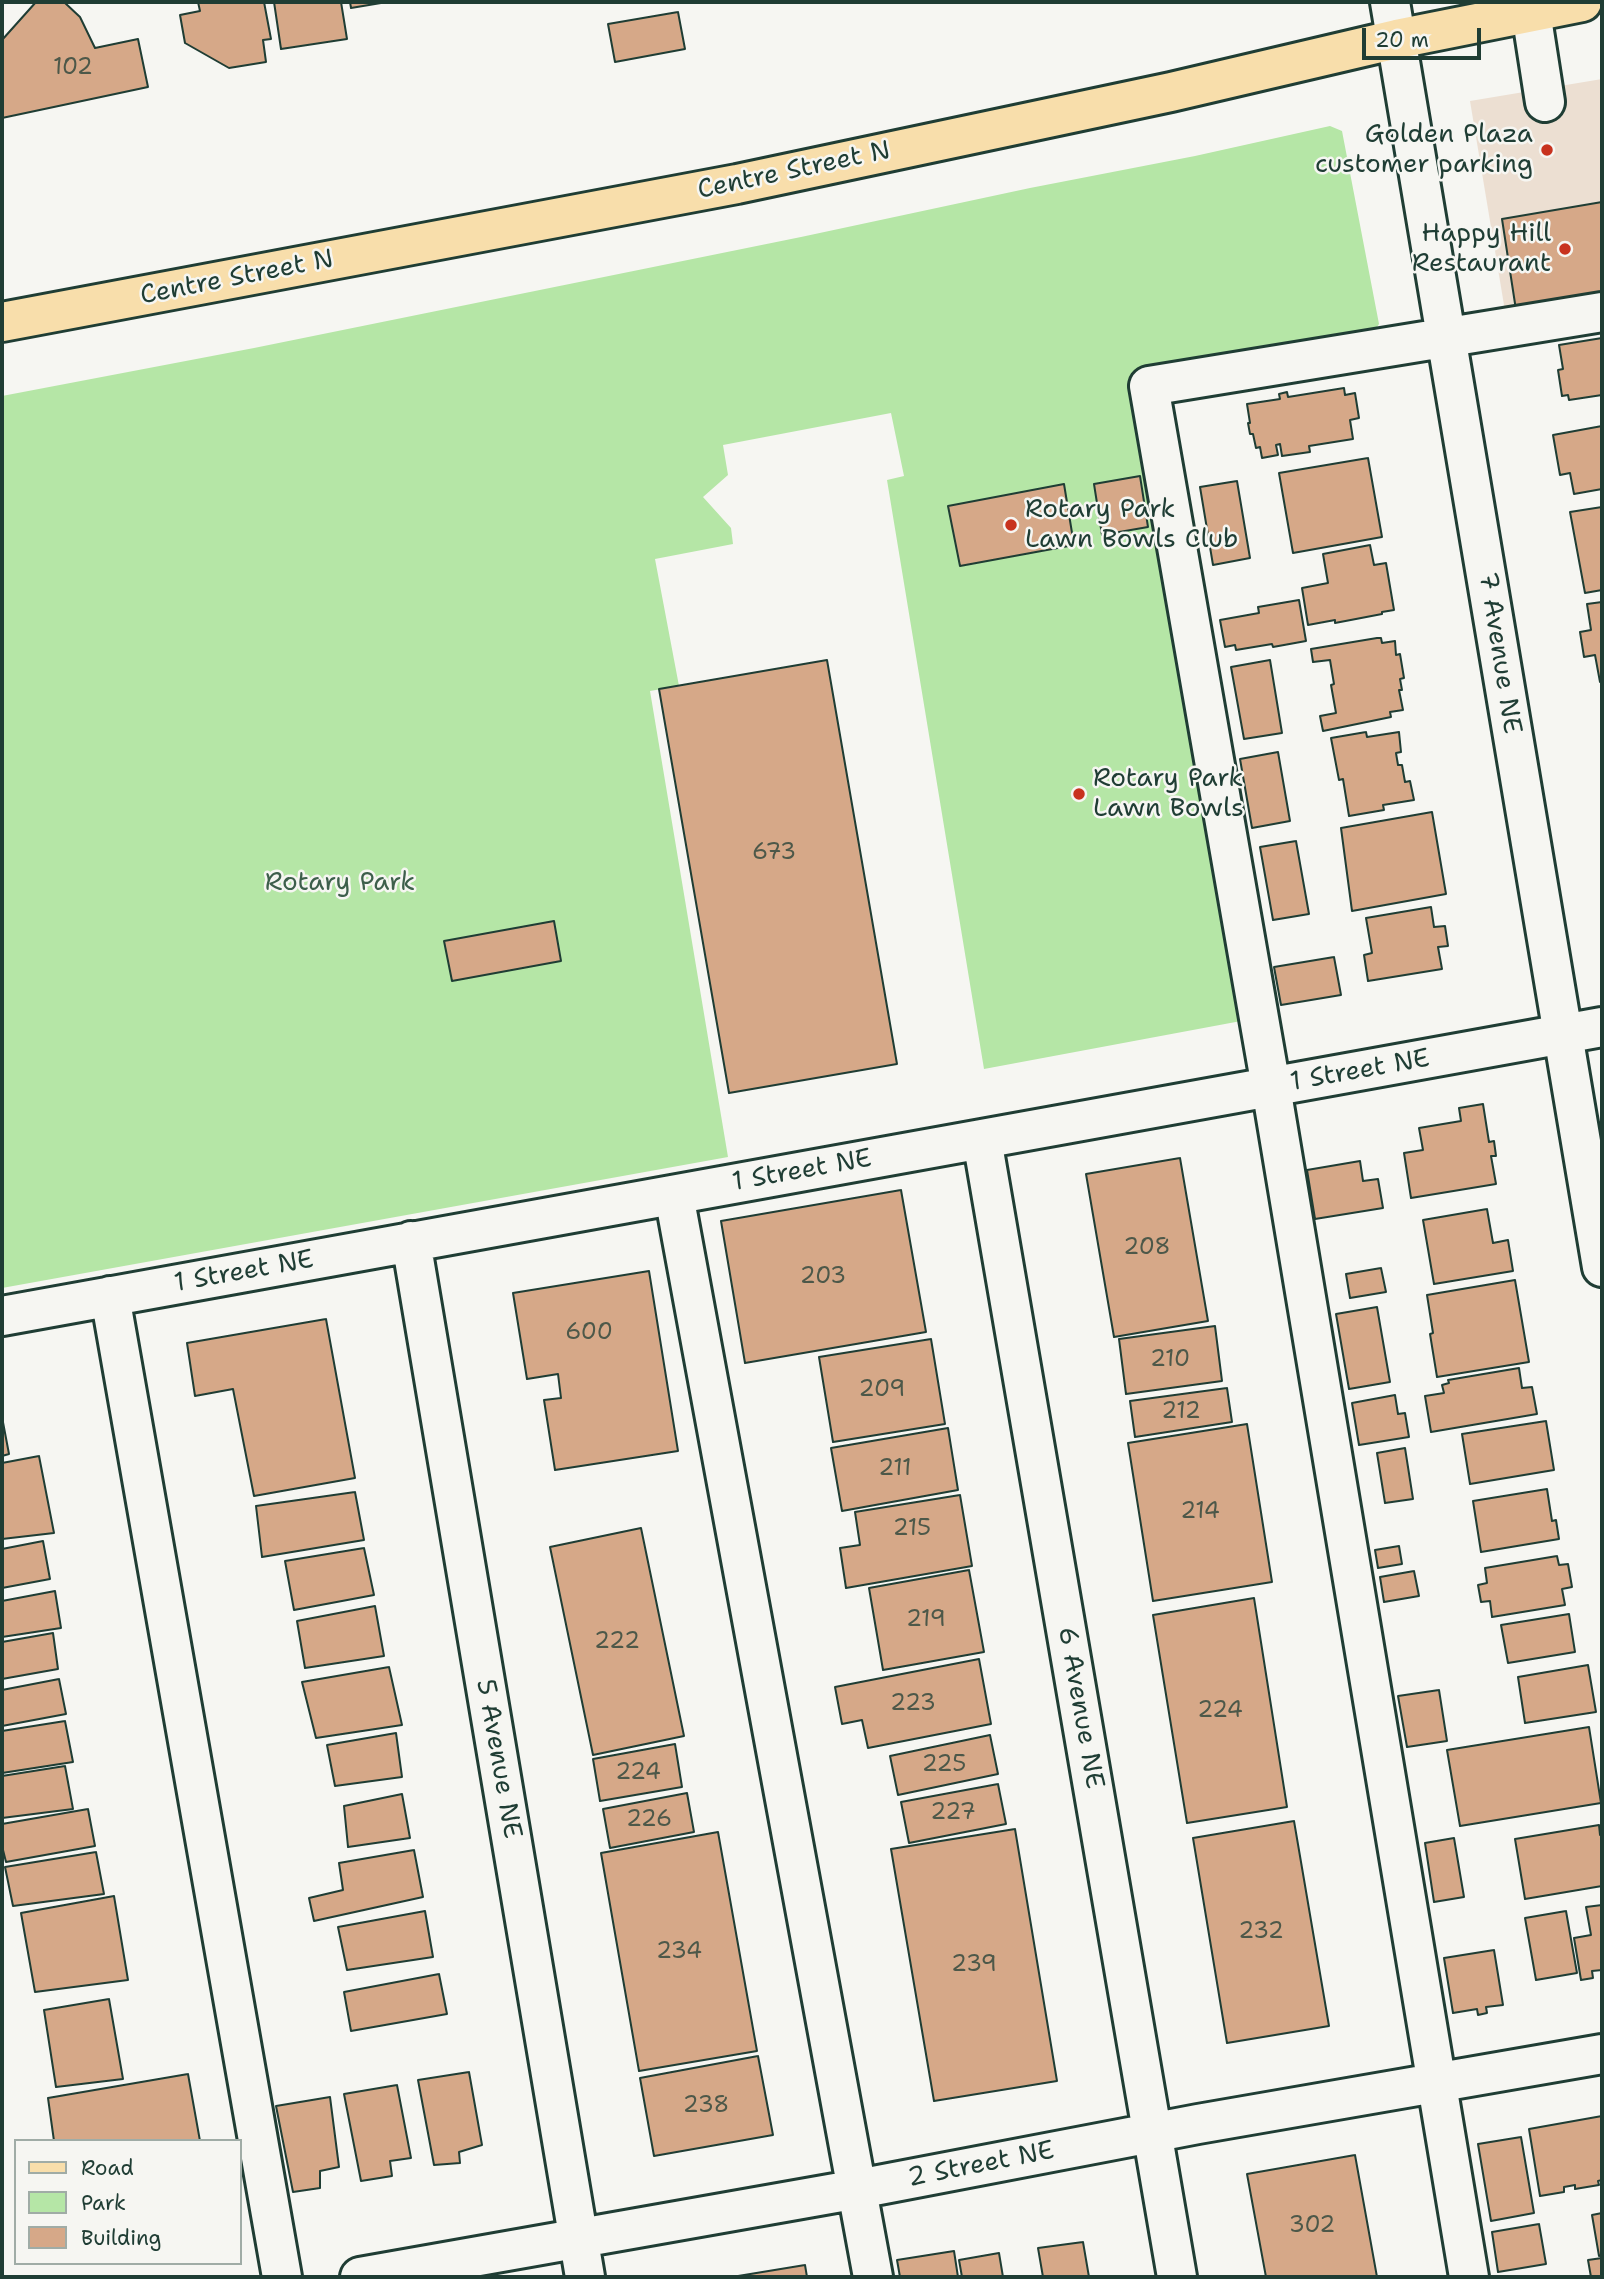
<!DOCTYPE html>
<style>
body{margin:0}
#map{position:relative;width:1604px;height:2279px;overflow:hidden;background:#f6f6f2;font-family:"Shantell Sans",sans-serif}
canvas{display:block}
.frame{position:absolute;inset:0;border:4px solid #1f3d34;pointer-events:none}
.legend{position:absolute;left:14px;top:2139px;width:228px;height:126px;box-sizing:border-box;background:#f6f6f2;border:2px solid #a0aca6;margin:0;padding:9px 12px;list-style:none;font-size:21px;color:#1f3d34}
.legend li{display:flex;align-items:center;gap:14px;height:35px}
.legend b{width:35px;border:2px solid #a0aca6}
.scale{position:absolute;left:1362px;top:28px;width:119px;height:32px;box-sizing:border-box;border:4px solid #1f3d34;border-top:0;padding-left:9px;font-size:21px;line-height:24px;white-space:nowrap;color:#1f3d34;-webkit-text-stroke:5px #f6f6f2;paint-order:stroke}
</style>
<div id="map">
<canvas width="1604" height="2279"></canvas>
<div class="frame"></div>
<ul class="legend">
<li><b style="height:9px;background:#f8deab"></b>Road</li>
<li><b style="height:19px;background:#b5e6a6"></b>Park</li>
<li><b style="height:19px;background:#d6a888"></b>Building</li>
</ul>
<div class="scale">20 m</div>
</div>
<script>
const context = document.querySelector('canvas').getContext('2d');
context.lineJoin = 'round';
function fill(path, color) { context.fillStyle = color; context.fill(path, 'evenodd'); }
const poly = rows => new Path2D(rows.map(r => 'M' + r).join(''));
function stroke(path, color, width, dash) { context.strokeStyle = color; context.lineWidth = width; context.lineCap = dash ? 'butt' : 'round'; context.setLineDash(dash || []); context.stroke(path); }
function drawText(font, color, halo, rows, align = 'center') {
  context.font = font + ' "Shantell Sans",sans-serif'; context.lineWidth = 5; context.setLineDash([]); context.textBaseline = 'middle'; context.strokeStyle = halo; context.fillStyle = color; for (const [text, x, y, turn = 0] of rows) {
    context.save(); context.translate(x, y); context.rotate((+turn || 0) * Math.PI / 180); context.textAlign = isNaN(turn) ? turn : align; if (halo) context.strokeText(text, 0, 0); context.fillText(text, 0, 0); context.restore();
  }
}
const built = poly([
 [1602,79,1602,307,1507,323,1470,101]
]);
const green = poly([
 [1330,126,1342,131,1379,324,1372,335,1130,383,1241,1021,984,1069,887,480,904,476,891,413,723,445,728,475,703,497,731,528,733,544,655,559,679,686,650,691,728,1157,2,1288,2,396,254,348,801,237,1030,188,1195,156]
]);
const building = poly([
 [36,2,64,2,80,17,95,48,138,39,148,87,2,118,2,40,36,2],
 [198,2,264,2,271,39,263,40,266,62,229,68,185,43,180,15,200,11,198,2],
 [274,2,341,2,347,39,281,49,274,2],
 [350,2,387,2,351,8,350,2],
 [678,12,685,49,615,62,608,24,678,12],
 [1602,202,1602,295,1516,310,1502,219,1602,202],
 [1602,338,1602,395,1569,400,1568,395,1562,396,1558,370,1563,369,1559,345,1602,338],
 [1344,388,1345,395,1355,393,1359,418,1350,420,1353,439,1309,446,1310,452,1282,456,1280,444,1276,445,1278,455,1262,458,1260,447,1256,448,1253,434,1250,434,1248,423,1250,423,1247,404,1280,399,1279,394,1287,392,1288,397,1344,388],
 [1602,426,1602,489,1574,494,1570,473,1560,475,1553,435,1602,426],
 [1368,458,1382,537,1293,553,1279,473,1368,458],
 [1140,476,1148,527,1102,535,1094,484,1140,476],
 [1237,481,1250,558,1213,565,1200,487,1237,481],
 [1064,484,1074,545,960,566,948,506,1064,484],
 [1602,507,1602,590,1585,593,1570,512,1602,507],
 [1370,545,1374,565,1386,563,1394,610,1382,612,1382,614,1335,623,1335,620,1308,625,1302,588,1328,583,1323,554,1370,545],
 [1299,600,1306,641,1273,647,1272,644,1236,650,1235,645,1225,647,1220,620,1259,613,1258,607,1299,600],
 [1602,602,1602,682,1600,682,1595,655,1584,657,1580,632,1591,630,1587,604,1602,602],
 [1377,638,1381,638,1382,643,1395,641,1396,655,1400,654,1404,678,1400,679,1402,690,1399,690,1403,710,1390,712,1391,717,1323,731,1320,716,1336,713,1331,685,1334,684,1330,660,1313,662,1311,649,1377,638],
 [827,660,897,1064,729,1093,659,689,827,660],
 [1270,660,1282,733,1244,739,1231,667,1270,660],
 [1366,732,1367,737,1399,732,1401,752,1396,753,1398,765,1402,765,1405,782,1410,781,1414,800,1383,805,1384,810,1349,816,1343,779,1339,780,1331,738,1366,732],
 [1278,752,1290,821,1252,828,1240,759,1278,752],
 [1432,812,1446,894,1352,911,1341,828,1432,812],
 [1296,841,1309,914,1273,920,1260,847,1296,841],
 [1431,907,1434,927,1445,926,1448,946,1438,947,1442,969,1368,981,1364,955,1372,953,1366,918,1431,907],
 [554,921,561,961,452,981,444,941,554,921],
 [1334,957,1341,995,1281,1005,1274,967,1334,957],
 [1483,1104,1489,1142,1494,1141,1496,1156,1491,1156,1496,1184,1411,1198,1404,1153,1423,1150,1419,1128,1461,1121,1459,1108,1483,1104],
 [1180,1158,1208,1321,1114,1337,1086,1174,1180,1158],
 [1360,1161,1363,1181,1378,1179,1383,1208,1315,1219,1307,1170,1360,1161],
 [901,1190,926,1332,745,1363,721,1221,901,1190],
 [1487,1209,1493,1243,1508,1240,1513,1271,1434,1284,1423,1220,1487,1209],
 [1381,1268,1386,1292,1350,1298,1346,1274,1381,1268],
 [649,1271,678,1451,555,1470,544,1400,561,1398,558,1374,527,1379,513,1293,649,1271],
 [1515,1280,1529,1362,1437,1377,1430,1334,1433,1333,1427,1295,1515,1280],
 [1377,1307,1390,1382,1349,1389,1336,1314,1377,1307],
 [326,1319,355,1478,254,1496,233,1389,195,1396,187,1343,326,1319],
 [1215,1326,1222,1381,1126,1394,1119,1339,1215,1326],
 [931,1339,945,1424,833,1442,819,1357,931,1339],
 [1519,1368,1522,1388,1532,1387,1537,1414,1431,1432,1425,1396,1444,1393,1442,1385,1449,1383,1448,1380,1519,1368],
 [1227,1388,1232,1422,1135,1437,1130,1401,1227,1388],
 [1395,1395,1398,1414,1405,1413,1409,1437,1359,1445,1352,1403,1395,1395],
 [2,1417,9,1454,2,1456,2,1417],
 [1546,1421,1554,1470,1470,1484,1462,1434,1546,1421],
 [1247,1424,1272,1582,1153,1601,1128,1443,1247,1424],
 [948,1428,958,1490,842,1511,831,1448,948,1428],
 [1405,1448,1413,1499,1385,1503,1377,1453,1405,1448],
 [39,1456,54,1533,2,1539,2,1463,39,1456],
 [1547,1489,1552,1521,1556,1520,1559,1539,1481,1552,1473,1501,1547,1489],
 [355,1492,364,1540,262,1557,256,1506,355,1492],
 [960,1495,972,1566,846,1588,840,1548,860,1545,855,1512,960,1495],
 [641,1528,684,1736,593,1755,550,1547,641,1528],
 [43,1541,50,1579,2,1588,2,1549,43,1541],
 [1399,1546,1402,1564,1378,1568,1375,1550,1399,1546],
 [364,1548,374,1595,294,1610,285,1561,364,1548],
 [1557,1556,1559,1565,1568,1564,1572,1587,1562,1589,1565,1605,1492,1617,1490,1601,1481,1602,1478,1585,1487,1583,1485,1568,1557,1556],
 [969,1570,984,1652,883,1670,869,1588,969,1570],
 [1414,1571,1419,1596,1384,1602,1380,1577,1414,1571],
 [55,1591,61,1628,2,1637,2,1601,55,1591],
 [1254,1598,1287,1807,1187,1823,1153,1615,1254,1598],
 [375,1606,384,1656,305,1668,297,1621,375,1606],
 [1569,1614,1575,1652,1508,1663,1501,1625,1569,1614],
 [53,1633,58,1669,2,1679,2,1642,53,1633],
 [979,1659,991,1724,868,1748,862,1720,842,1724,835,1687,979,1659],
 [1588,1665,1596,1712,1525,1723,1518,1677,1588,1665],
 [389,1667,402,1725,316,1738,302,1682,389,1667],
 [59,1679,66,1714,2,1726,2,1690,59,1679],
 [1439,1690,1447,1741,1407,1747,1398,1696,1439,1690],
 [65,1721,73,1762,2,1773,2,1731,65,1721],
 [1589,1727,1601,1803,1460,1826,1447,1750,1589,1727],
 [396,1733,402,1777,335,1786,327,1745,396,1733],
 [990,1735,998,1774,898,1795,890,1756,990,1735],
 [675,1744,682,1787,600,1801,593,1759,675,1744],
 [65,1766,73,1809,2,1818,2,1776,65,1766],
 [998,1784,1006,1824,909,1843,901,1802,998,1784],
 [687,1793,694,1832,610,1848,603,1809,687,1793],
 [402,1794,410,1838,348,1847,344,1806,402,1794],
 [88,1809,95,1846,6,1862,2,1846,2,1824,88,1809],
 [1294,1821,1329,2026,1227,2043,1193,1838,1294,1821],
 [1599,1825,1600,1835,1602,1835,1602,1886,1525,1899,1515,1839,1599,1825],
 [1015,1829,1057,2081,934,2101,891,1849,1015,1829],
 [718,1832,757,2051,639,2071,601,1853,718,1832],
 [1454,1838,1464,1897,1434,1902,1425,1843,1454,1838],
 [414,1850,423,1897,314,1921,309,1898,343,1890,339,1863,414,1850],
 [96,1852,104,1894,13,1906,5,1867,96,1852],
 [114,1896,128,1980,35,1992,21,1913,114,1896],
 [1602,1905,1602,1970,1592,1971,1593,1978,1581,1980,1574,1938,1591,1935,1586,1907,1602,1905],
 [425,1911,433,1957,347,1970,338,1927,425,1911],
 [1566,1911,1577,1973,1536,1980,1525,1918,1566,1911],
 [1494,1950,1503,2005,1486,2007,1487,2013,1478,2015,1477,2009,1453,2013,1444,1958,1494,1950],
 [439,1974,447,2014,351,2031,344,1992,439,1974],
 [109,1999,123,2079,56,2087,44,2010,109,1999],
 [758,2056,773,2135,654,2156,640,2078,758,2056],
 [469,2072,482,2145,459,2152,460,2163,434,2165,418,2080,469,2072],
 [188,2074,200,2141,54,2141,48,2098,188,2074],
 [397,2085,411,2158,390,2161,392,2176,361,2181,344,2094,397,2085],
 [330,2097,339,2167,320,2171,320,2188,293,2192,276,2106,330,2097],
 [1602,2116,1602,2180,1598,2181,1599,2185,1575,2189,1575,2185,1564,2187,1564,2192,1540,2196,1529,2129,1602,2116],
 [1521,2137,1534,2213,1491,2221,1478,2144,1521,2137],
 [1355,2155,1377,2277,1266,2277,1247,2174,1355,2155],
 [1602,2213,1602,2255,1599,2256,1592,2215,1602,2213],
 [1539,2224,1546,2264,1498,2272,1492,2232,1539,2224],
 [1083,2242,1089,2277,1043,2277,1038,2248,1083,2242],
 [954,2251,958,2277,900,2277,897,2260,954,2251],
 [999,2253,1003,2277,962,2277,959,2260,999,2253],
 [1602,2258,1602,2277,1591,2277,1588,2260,1602,2258],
 [805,2265,807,2277,732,2277,805,2265]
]);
const minor = poly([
 [1390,2,1602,1267],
 [1531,12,1545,102],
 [982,1139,1177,2277],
 [674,1195,873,2277],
 [411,1241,585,2277],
 [110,1296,282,2277],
 [2,1316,1602,1027],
 [360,2277,858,2189,1198,2124,1602,2054],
 [1469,2277,1271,1087,1149,386,1602,312]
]);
const major = poly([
 [2,322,737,184,1171,92,1397,39,1582,2]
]);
const markers = [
 [1547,150,7,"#c8321e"],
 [1565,249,7,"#c8321e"],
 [1011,525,7,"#c8321e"],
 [1079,794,7,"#c8321e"]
];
const numberNames = [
 ["102",73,68],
 ["673",774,853],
 ["208",1147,1248],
 ["203",823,1277],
 ["600",589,1333],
 ["210",1170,1360],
 ["209",882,1390],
 ["212",1181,1412],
 ["211",895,1469],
 ["214",1200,1512],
 ["215",912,1529],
 ["219",926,1620],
 ["222",617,1642],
 ["223",913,1704],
 ["224",1220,1711],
 ["225",944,1765],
 ["224",638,1773],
 ["227",953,1813],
 ["226",649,1820],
 ["232",1261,1932],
 ["234",679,1952],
 ["239",974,1965],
 ["238",706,2106],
 ["302",1312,2226]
];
const poiNames = [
 ["Golden Plaza",1533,135],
 ["customer parking",1533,165],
 ["Happy Hill",1551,234],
 ["Restaurant",1551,264],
 ["Rotary Park",1025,510,"left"],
 ["Lawn Bowls Club",1025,540,"left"],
 ["Rotary Park",1093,779,"left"],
 ["Lawn Bowls",1093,809,"left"]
];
const streetNames = [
 ["Centre Street N",794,171,-12],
 ["Centre Street N",237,278,-11],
 ["7 Avenue NE",1499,653,81],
 ["1 Street NE",1360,1071,-10],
 ["1 Street NE",802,1171,-10],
 ["1 Street NE",244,1272,-10],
 ["6 Avenue NE",1080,1708,80],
 ["5 Avenue NE",498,1759,80],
 ["2 Street NE",981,2165,-11]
];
const parkNames = [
 ["Rotary Park",340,883]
];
fill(built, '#ecdfd2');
fill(green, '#b5e6a6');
fill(building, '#d6a888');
stroke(building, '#1f3d34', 2);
stroke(minor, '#1f3d34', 44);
stroke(major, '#1f3d34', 44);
stroke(minor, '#f6f6f2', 38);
stroke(major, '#f8deab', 38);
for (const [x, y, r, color] of markers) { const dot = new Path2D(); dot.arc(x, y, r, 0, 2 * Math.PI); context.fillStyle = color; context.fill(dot); stroke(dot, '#f6f6f2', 2.5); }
drawText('23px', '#4d5849', null, numberNames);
drawText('26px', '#1f3d34', '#f6f6f2', poiNames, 'right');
drawText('26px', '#1f3d34', '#f6f6f2', streetNames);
drawText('26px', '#3d5f4b', '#f6f6f2', parkNames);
</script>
